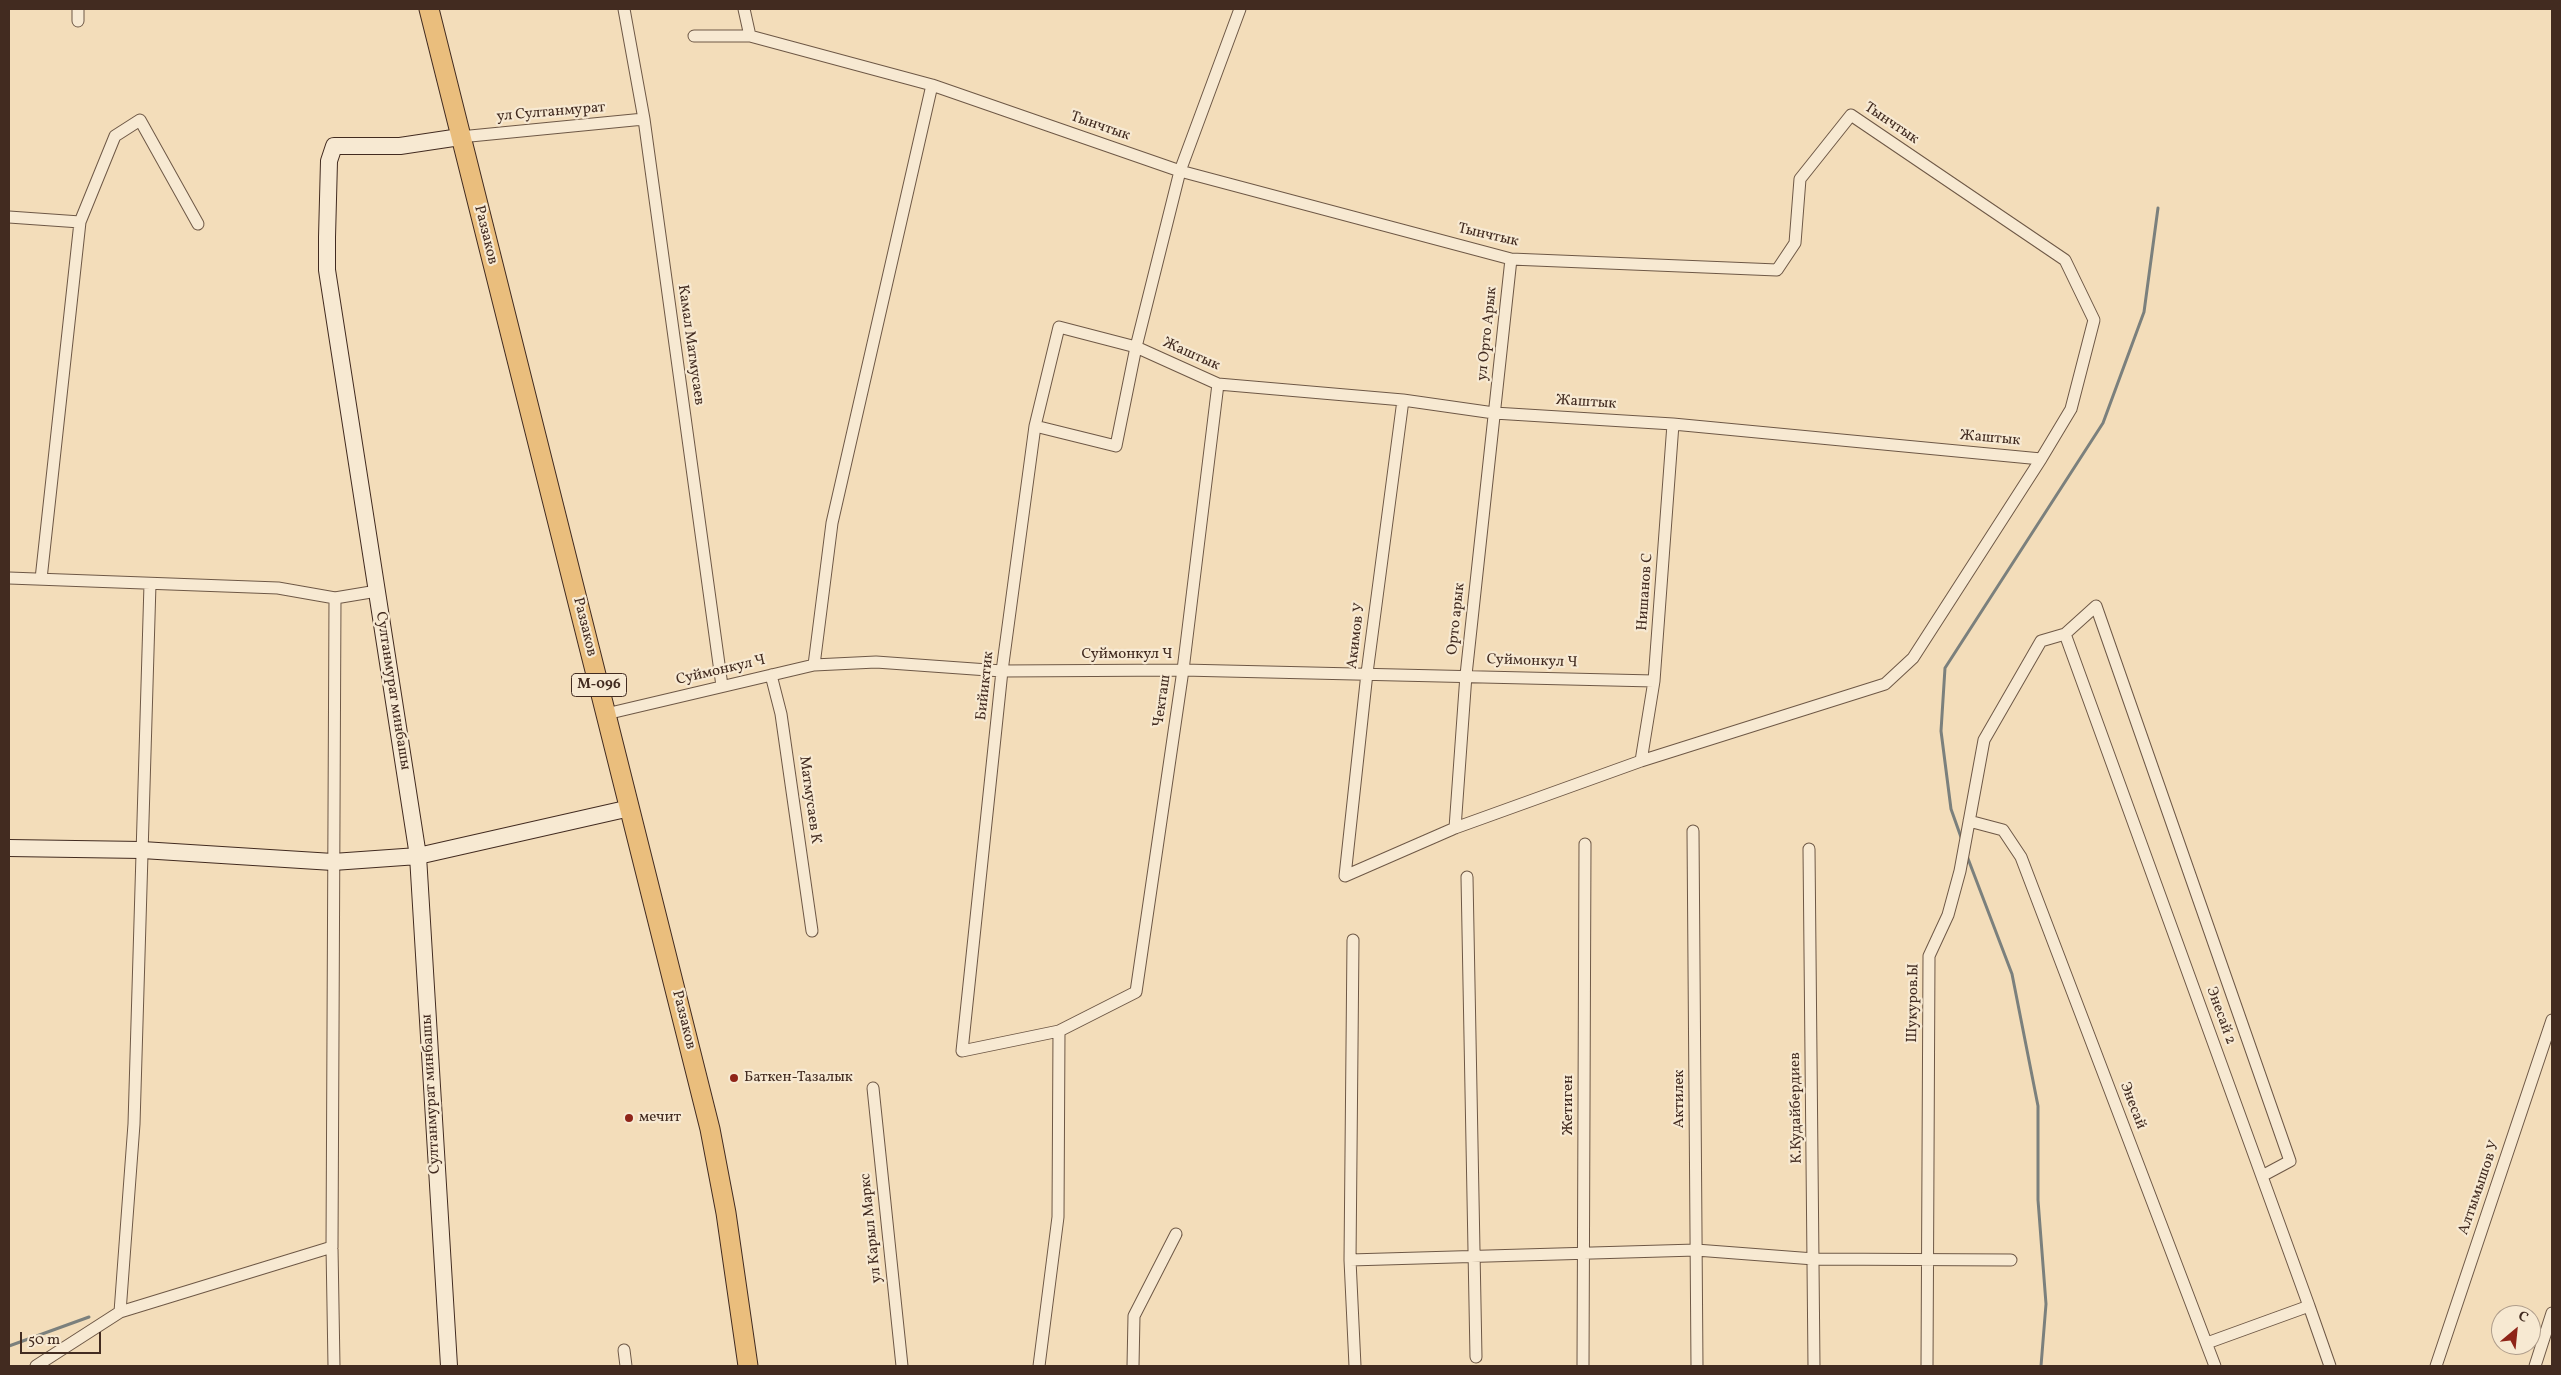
<!DOCTYPE html>
<meta charset="utf-8">
<style>
body{margin:0}
#map{position:relative;width:2561px;height:1375px;overflow:hidden;background:#f3ddba;font-family:Vollkorn,serif}
canvas{display:block}
.frame{position:absolute;inset:0;border:10px solid #422b20;pointer-events:none}
.north{position:absolute;left:2491px;top:1305px;width:50px;height:50px;box-sizing:border-box;background:#f7e9d2;border:1px solid #af9d8b;border-radius:50%;rotate:28deg;font-size:14px;font-weight:700;line-height:20px;text-align:center;color:#422b20}
.north::after{content:'';display:block;margin:auto;width:18px;height:22px;background:#8f2418;clip-path:polygon(50% 0,100% 100%,50% 72%,0 100%)}
.scale{position:absolute;left:20px;top:1332px;width:81px;height:22px;box-sizing:border-box;border:2px solid #422b20;border-top:0;padding-left:6px;font-size:15px;line-height:18px;white-space:nowrap;color:#422b20;-webkit-text-stroke:4px #f7e9d2;paint-order:stroke}
</style>
<div id="map">
<canvas width="2561" height="1375"></canvas>
<div class="frame"></div>
<div class="north">С</div>
<div class="scale">50 m</div>
</div>
<script>
const context = document.querySelector('canvas').getContext('2d');
context.lineJoin = 'round';
const poly = rows => new Path2D(rows.map(r => 'M' + r).join(''));
function stroke(path, color, width, dash) { context.strokeStyle = color; context.lineWidth = width; context.lineCap = dash ? 'butt' : 'round'; context.setLineDash(dash || []); context.stroke(path); }
function drawText(font, color, halo, rows, align = 'center') {
  context.font = font + ' Vollkorn,serif'; context.lineWidth = 4.5; context.setLineDash([]); context.textBaseline = 'middle'; context.strokeStyle = halo; context.fillStyle = color; for (const [text, x, y, turn = 0] of rows) {
    context.save(); context.translate(x, y); context.rotate((+turn || 0) * Math.PI / 180); context.textAlign = isNaN(turn) ? turn : align; if (halo) context.strokeText(text, 0, 0); context.fillText(text, 0, 0); context.restore();
  }
}
const stream = poly([
 [1962,840,1951,809,1941,731,1945,668,2103,423,2144,312,2158,208],
 [1967,856,2012,974,2038,1106,2038,1200,2046,1304,2041,1366],
 [9,1346,89,1317]
]);
const street = poly([
 [624,9,644,119,722,686],
 [744,9,750,36],
 [78,21,78,9],
 [694,36,750,36,932,85,1180,171,1511,259,1777,270,1795,243,1800,179,1851,115,2065,260,2094,320,2071,409,2041,459,1913,658,1885,684,1641,761,1455,828,1345,876,1367,673,1403,400],
 [460,137,644,119],
 [9,217,80,222],
 [1218,384,1183,670,1136,992,1059,1031,962,1051,1002,671,1035,426,1059,327,1136,347,1218,384,1403,400,1494,413,1673,424,2041,459],
 [1035,426,1116,446,1136,347,1180,171,1240,9],
 [9,578,278,588,335,598,377,591],
 [41,579,80,222,115,136,140,120,198,224],
 [2065,634,2309,1306,2207,1343],
 [814,665,832,523,932,85],
 [771,675,781,714,812,931],
 [606,714,814,665,876,662,1002,671,1183,670,1654,681],
 [1641,761,1654,681,1673,424],
 [1969,821,2003,830,2021,857,2215,1366],
 [1455,828,1466,675,1511,259],
 [1693,831,1697,1366],
 [1809,849,1814,1366],
 [1467,877,1476,1357],
 [1353,940,1350,1260,1355,1366],
 [873,1088,902,1366],
 [1350,1260,1696,1250,1814,1259,2011,1260],
 [2309,1306,2330,1366],
 [120,1312,134,1124,150,584],
 [624,1350,626,1366],
 [36,1366,120,1312,332,1247],
 [334,1366,332,1247,335,598],
 [1039,1366,1058,1217,1059,1031],
 [1133,1366,1134,1316,1176,1234],
 [1583,1366,1585,844],
 [1927,1366,1929,956,1948,915,1960,871,1984,740,2041,641,2065,634,2096,606,2290,1161,2262,1176],
 [2436,1366,2552,1020],
 [2535,1366,2552,1313]
]);
const secondary = poly([
 [9,848,142,850,333,862,418,856,630,808],
 [449,1366,418,856,327,270,327,237,329,161,334,146,400,146,460,137]
]);
const primary = poly([
 [429,9,710,1129,726,1213,748,1366]
]);
const markers = [
 [734,1078,5,"#8f2418"],
 [629,1118,5,"#8f2418"]
];
const shields = [
 [599,685,55]
];
const shieldNames = [
 ["М-096",599,685]
];
const streetNames = [
 ["ул Султанмурат",551,113,-5],
 ["Тынчтык",1891,124,34],
 ["Тынчтык",1100,127,19],
 ["Раззаков",485,235,76],
 ["Тынчтык",1488,236,13],
 ["ул Орто Арык",1488,334,-84],
 ["Камал Матмусаев",690,345,82],
 ["Жаштык",1191,355,24],
 ["Жаштык",1586,403,4],
 ["Жаштык",1990,439,5],
 ["Нишанов С",1646,592,-86],
 ["Орто арык",1457,619,-84],
 ["Раззаков",584,627,76],
 ["Акимов У",1357,636,-83],
 ["Суймонкул Ч",1127,655],
 ["Суймонкул Ч",1532,662,2],
 ["Суймонкул Ч",721,671,-13],
 ["Бийиктик",986,686,-84],
 ["Султанмурат минбашы",392,691,81],
 ["Чекташ",1163,701,-82],
 ["Матмусаев К",809,800,82],
 ["Шукуров.Ы",1914,1003,-89],
 ["Энесай 2",2220,1016,70],
 ["Раззаков",683,1020,76],
 ["Султанмурат минбашы",432,1094,-93],
 ["Актилек",1680,1099,-90],
 ["Жетиген",1569,1105,-90],
 ["Энесай",2132,1106,69],
 ["К.Кудайбердиев",1797,1108,-91],
 ["Алтымышов У",2480,1188,-71],
 ["ул Карыл Маркс",872,1228,-96]
];
const poiNames = [
 ["Баткен-Тазалык",744,1078],
 ["мечит",639,1118]
];
stroke(stream, '#7b807d', 3);
stroke(street, '#6e5846', 13);
stroke(secondary, '#422b20', 18);
stroke(primary, '#422b20', 21);
stroke(street, '#f7e9d2', 11);
stroke(secondary, '#f7e9d2', 16);
stroke(primary, '#eabe7d', 19);
for (const [x, y, r, color] of markers) { const dot = new Path2D(); dot.arc(x, y, r, 0, 2 * Math.PI); context.fillStyle = color; context.fill(dot); stroke(dot, '#f7e9d2', 2); }
for (const [x, y, w] of shields) { const box = new Path2D(); box.roundRect(x - w / 2, y - 11.5, w, 23, 4); context.fillStyle = '#f7e9d2'; context.fill(box); stroke(box, '#422b20', 1); }
drawText('bold 14px', '#422b20', null, shieldNames);
drawText('15px', '#422b20', '#f7e9d2', streetNames);
drawText('15px', '#422b20', '#f7e9d2', poiNames, 'left');
</script>
